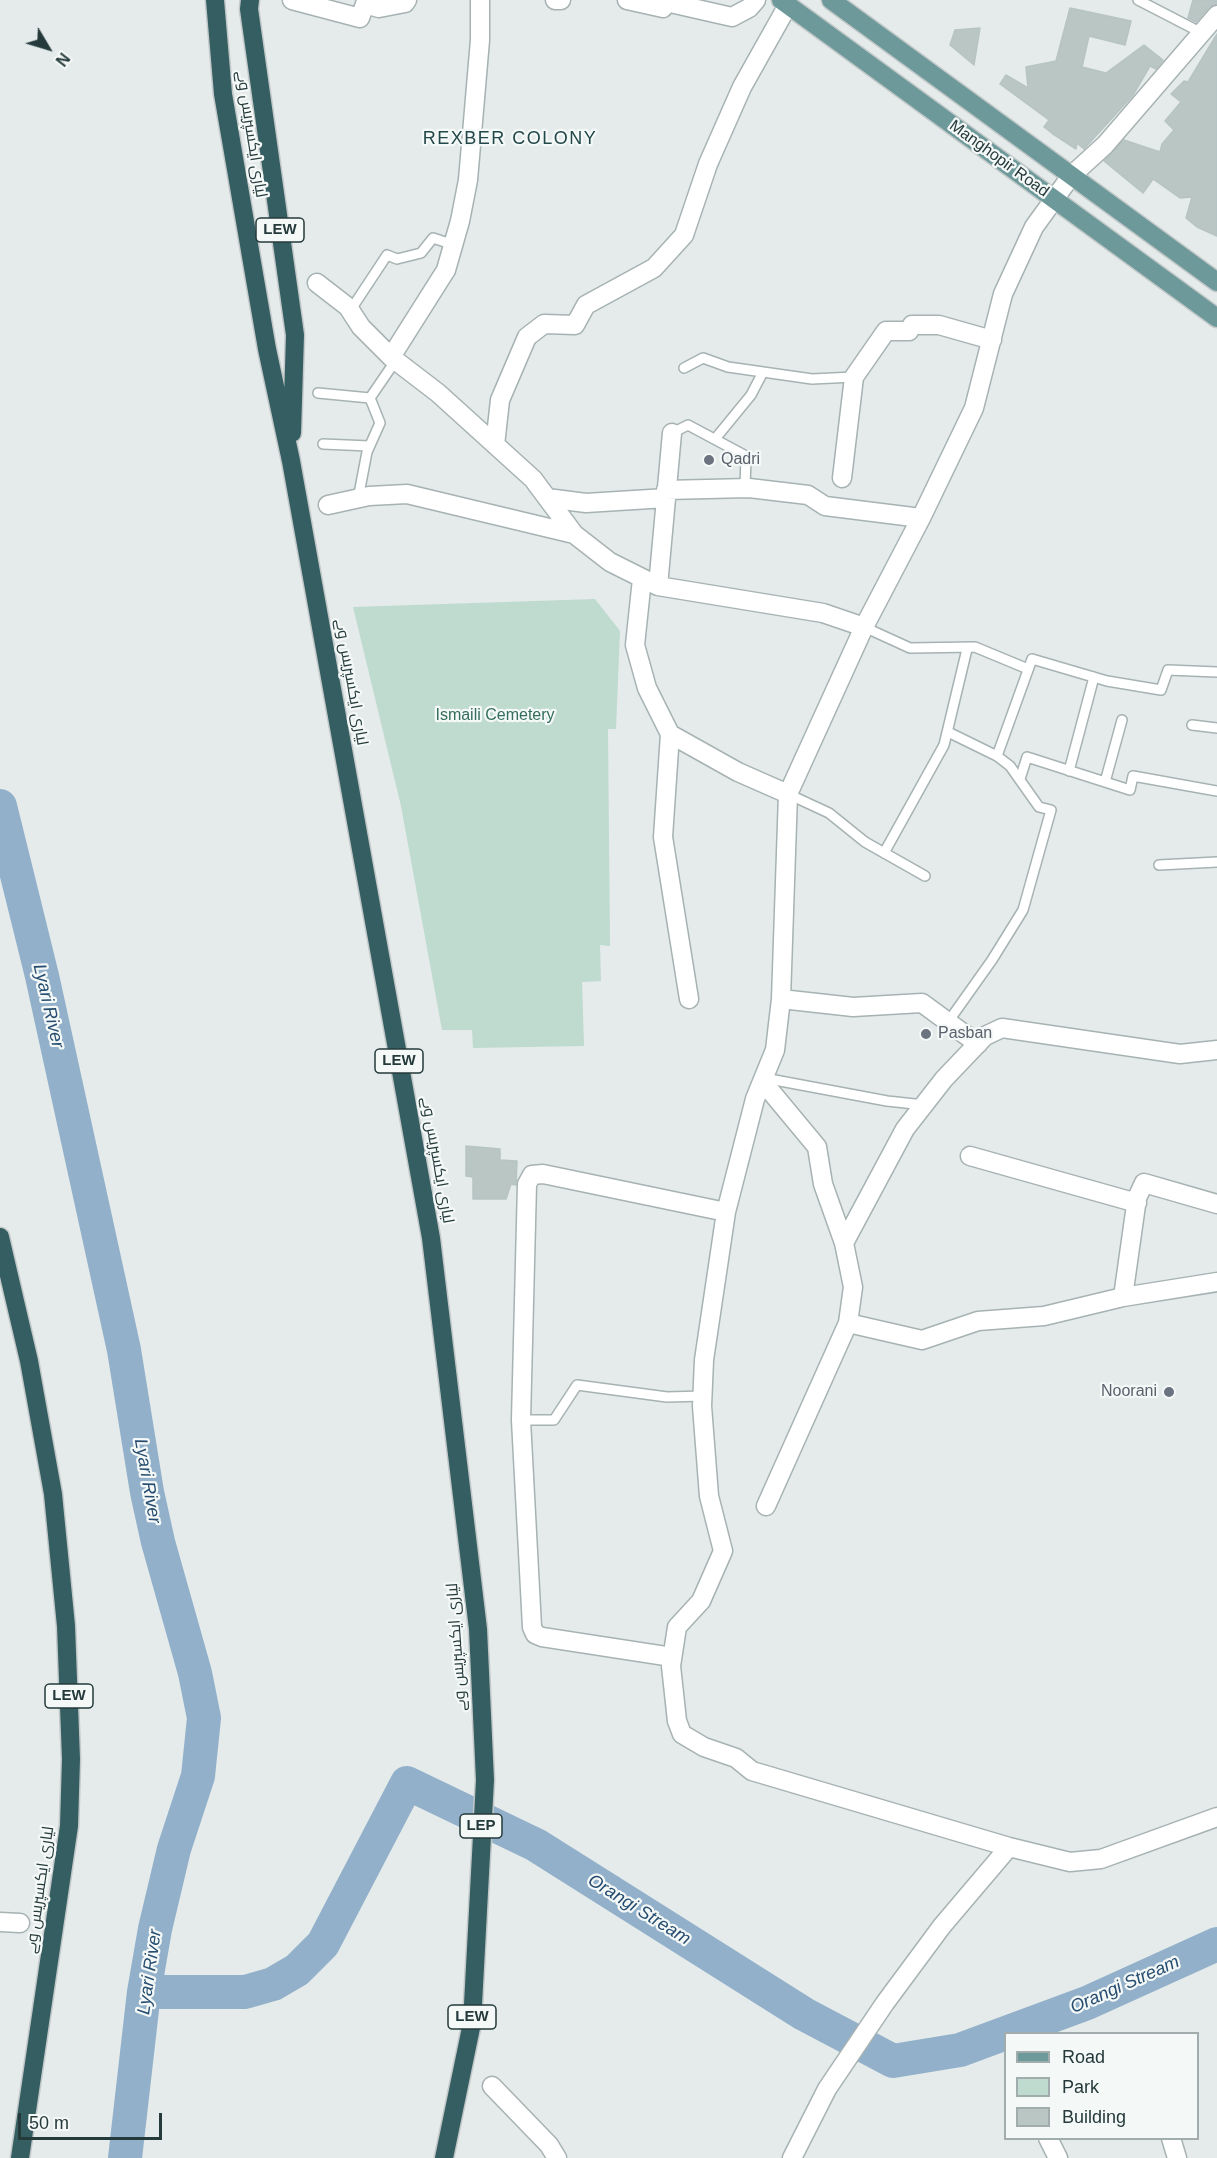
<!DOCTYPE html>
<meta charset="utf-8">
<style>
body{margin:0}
#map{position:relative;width:1217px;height:2158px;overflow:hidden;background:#e4ebea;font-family:Arial,sans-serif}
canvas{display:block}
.legend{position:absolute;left:1004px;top:2032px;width:195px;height:108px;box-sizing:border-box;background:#f4f8f7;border:2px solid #a1acac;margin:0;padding:8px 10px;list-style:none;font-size:18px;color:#253a3b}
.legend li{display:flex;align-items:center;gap:12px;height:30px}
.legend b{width:30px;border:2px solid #a1acac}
.north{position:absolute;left:18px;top:18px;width:60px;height:60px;-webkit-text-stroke:4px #f4f8f7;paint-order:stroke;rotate:128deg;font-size:16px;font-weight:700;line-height:24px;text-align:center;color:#253a3b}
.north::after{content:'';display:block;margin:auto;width:21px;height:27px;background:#253a3b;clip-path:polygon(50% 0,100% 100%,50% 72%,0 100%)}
.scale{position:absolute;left:18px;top:2113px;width:144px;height:27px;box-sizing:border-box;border:3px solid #253a3b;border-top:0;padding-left:8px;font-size:18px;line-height:21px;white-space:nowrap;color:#253a3b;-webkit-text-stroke:4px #f4f8f7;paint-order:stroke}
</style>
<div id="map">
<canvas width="1217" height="2158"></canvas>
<ul class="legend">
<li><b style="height:8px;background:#6d999b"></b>Road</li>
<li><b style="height:16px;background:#bfdacf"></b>Park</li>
<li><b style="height:16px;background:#b9c6c4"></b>Building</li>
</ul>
<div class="north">N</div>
<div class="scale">50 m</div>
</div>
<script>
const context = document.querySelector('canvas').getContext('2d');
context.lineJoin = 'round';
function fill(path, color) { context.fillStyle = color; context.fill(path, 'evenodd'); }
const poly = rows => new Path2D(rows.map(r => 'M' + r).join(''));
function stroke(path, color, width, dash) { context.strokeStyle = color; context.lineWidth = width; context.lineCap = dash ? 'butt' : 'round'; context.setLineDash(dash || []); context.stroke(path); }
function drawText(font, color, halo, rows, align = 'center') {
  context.font = font + ' Arial,Cairo,sans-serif'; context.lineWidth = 4.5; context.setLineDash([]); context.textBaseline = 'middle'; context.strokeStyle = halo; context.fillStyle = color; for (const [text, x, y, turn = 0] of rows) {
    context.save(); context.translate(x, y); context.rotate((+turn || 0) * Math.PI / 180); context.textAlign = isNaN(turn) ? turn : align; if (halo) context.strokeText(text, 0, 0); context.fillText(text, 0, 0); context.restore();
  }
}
const green = poly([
 [595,599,620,631,616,729,608,729,610,946,600,945,601,981,582,982,584,1046,473,1048,472,1030,442,1030,401,806,353,607]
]);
const river = poly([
 [0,806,42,976,124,1350,147,1492,158,1542,195,1673,204,1718,198,1776,174,1849,155,1929,144,1992,125,2158],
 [144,1992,245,1992,273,1984,297,1970,323,1944,407,1783,536,1845,804,2014,893,2061,960,2050,1087,2003,1217,1944]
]);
const building = poly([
 [1193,0,1217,0,1217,4,1209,7,1196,22,1188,18,1193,0],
 [1070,8,1131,21,1125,45,1089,36,1082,67,1106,73,1144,45,1163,60,1156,69,1150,66,1133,95,1084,149,1077,143,1076,149,1053,134,1044,127,1049,120,1000,84,1006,75,1028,88,1026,67,1056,61,1070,8],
 [980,28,974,65,950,45,955,30,980,28],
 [1217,34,1217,236,1197,227,1186,218,1192,197,1180,198,1153,179,1143,193,1104,161,1124,140,1160,152,1162,144,1174,130,1165,121,1181,102,1171,94,1184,81,1188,82,1217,34],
 [466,1146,500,1149,500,1160,517,1161,516,1185,511,1184,506,1199,473,1199,473,1177,466,1176,466,1146]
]);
const lane = poly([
 [1138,0,1200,32],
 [350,311,387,255,397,259,421,253,433,238,454,245],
 [684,368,703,358,728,367,812,379,854,377],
 [318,393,370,398],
 [672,433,688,425,746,456,745,488],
 [715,439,751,395,763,372],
 [323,444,369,446],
 [358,499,367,452,380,423,370,398,396,360],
 [864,627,910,648,975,647,1028,669],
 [1192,725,1217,728],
 [948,732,997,756,1010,766,1039,807,1051,810,1023,910,992,960,948,1022],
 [997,756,1032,659,1107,681,1161,690,1168,670,1217,672],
 [1069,771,1094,677],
 [1020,779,1027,757,1130,790,1133,776,1217,791],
 [1105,782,1122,720],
 [788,794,829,813,865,842,925,876],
 [884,853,944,745,967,649],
 [1159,865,1217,862],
 [764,1078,887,1101,924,1105],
 [521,1420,554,1420,577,1385,667,1397,703,1396]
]);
const street = poly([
 [292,0,360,18,365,4,379,8,405,3,407,0],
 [555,0,561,0],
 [627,0,663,8,666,2,732,17,749,8,756,0],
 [1217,15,1105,145,1071,176,1034,227,1003,294,974,408,921,518,864,627,788,794,781,999,775,1050,755,1099,726,1212,704,1360,702,1406,709,1496,723,1551,701,1601,677,1627,671,1666,677,1721,682,1734,704,1747,736,1758,752,1771,1009,1847,1070,1862,1101,1859,1217,1817],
 [317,283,348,307,361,327,391,357,438,393,533,479,574,534,610,562,658,586,823,613,864,627],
 [391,357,446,270,460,221,468,180,480,40,480,0],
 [495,445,500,400,527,337,544,324,575,325,586,305,654,268,684,235,708,164,742,87,788,5],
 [842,478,854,377,886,331,909,331,912,325,939,325,992,340],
 [666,490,749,488,808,495,825,506,921,518],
 [547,498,586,503,666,498],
 [328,505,369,496,407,494,574,534],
 [642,579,635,645,647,688,670,734,738,772,788,794],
 [658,586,672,433],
 [670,734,663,837,689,999],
 [781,999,853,1007,922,1003,978,1044],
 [763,1082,817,1147,823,1184,844,1243,853,1287,848,1323,922,1340,978,1321,1044,1316,1123,1297,1217,1282],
 [970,1156,1137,1203],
 [844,1243,905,1129,944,1079,985,1036,1002,1028,1180,1054,1217,1050],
 [1123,1297,1137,1198,1144,1183,1217,1204],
 [766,1506,848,1323],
 [672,1657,542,1637,535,1634,532,1627,521,1420,527,1184,532,1175,543,1174,726,1212],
 [0,1922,20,1923],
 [492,2086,549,2145,557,2158],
 [1048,2138,1058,2158],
 [1171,2138,1177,2158],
 [792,2158,827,2089,885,2003,942,1926,1009,1847]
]);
const primary = poly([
 [781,0,1217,318],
 [831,0,1217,282]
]);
const highway = poly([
 [215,0,223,94,267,349,291,461,431,1238,478,1629,485,1780,472,2023,444,2158],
 [250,0,249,9,295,335,292,433],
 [0,1237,29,1361,53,1494,66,1626,71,1759,69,1826,20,2158]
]);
const markers = [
 [709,460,6,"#6b7280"],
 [926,1034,6,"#6b7280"],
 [1169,1392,6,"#6b7280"]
];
const shields = [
 [280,230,48],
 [399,1061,48],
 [69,1696,48],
 [481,1826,42],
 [472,2017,48]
];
const shieldNames = [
 ["LEW",280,230],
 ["LEW",399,1061],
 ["LEW",69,1696],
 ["LEP",481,1826],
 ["LEW",472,2017]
];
const streetNames = [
 ["لیاری ایکسپریس وے",251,134,81],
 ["Manghopir Road",999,159,36],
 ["لیاری ایکسپریس وے",351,682,80],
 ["لیاری ایکسپریس وے",437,1160,80],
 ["لیاری ایکسپریس وے",457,1647,-94],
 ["لیاری ایکسپریس وے",40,1890,-82]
];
const worshipNames = [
 ["Qadri",721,460],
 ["Pasban",938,1034],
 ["Noorani",1157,1392,"right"]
];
const parkNames = [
 ["Ismaili Cemetery",495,716]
];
const neighbourhoodNames = [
 ["REXBER COLONY",510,139]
];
const waterNames = [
 ["Lyari River",48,1006,77],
 ["Lyari River",147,1481,80],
 ["Orangi Stream",639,1910,32],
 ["Lyari River",150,1972,-82],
 ["Orangi Stream",1125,1985,-24]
];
fill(green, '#bfdacf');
stroke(river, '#92b0ca', 34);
fill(building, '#b9c6c4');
stroke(building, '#b7c4c3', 1.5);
stroke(lane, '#a7b2b2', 12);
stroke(street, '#a7b2b2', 21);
stroke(primary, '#c2c8c8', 21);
stroke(highway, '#c2c8c8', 21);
stroke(lane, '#fff', 9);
stroke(street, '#fff', 18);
stroke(primary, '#6d999b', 18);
stroke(highway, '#355e63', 18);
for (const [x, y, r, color] of markers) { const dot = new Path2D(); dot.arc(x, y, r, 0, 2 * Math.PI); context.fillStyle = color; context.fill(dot); stroke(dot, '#f4f8f7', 2); }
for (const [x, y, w] of shields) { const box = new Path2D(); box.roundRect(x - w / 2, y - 12, w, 24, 4.5); context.fillStyle = '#f4f8f7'; context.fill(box); stroke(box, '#253a3b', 1.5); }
drawText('bold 15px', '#253a3b', null, shieldNames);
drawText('16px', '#253a3b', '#f4f8f7', streetNames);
drawText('16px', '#5b616d', '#f4f8f7', worshipNames, 'left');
drawText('16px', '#346d5c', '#f4f8f7', parkNames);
context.letterSpacing = '1.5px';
drawText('18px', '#23484a', '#f4f8f7', neighbourhoodNames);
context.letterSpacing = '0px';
drawText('italic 18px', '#264d70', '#f4f8f7', waterNames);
</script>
